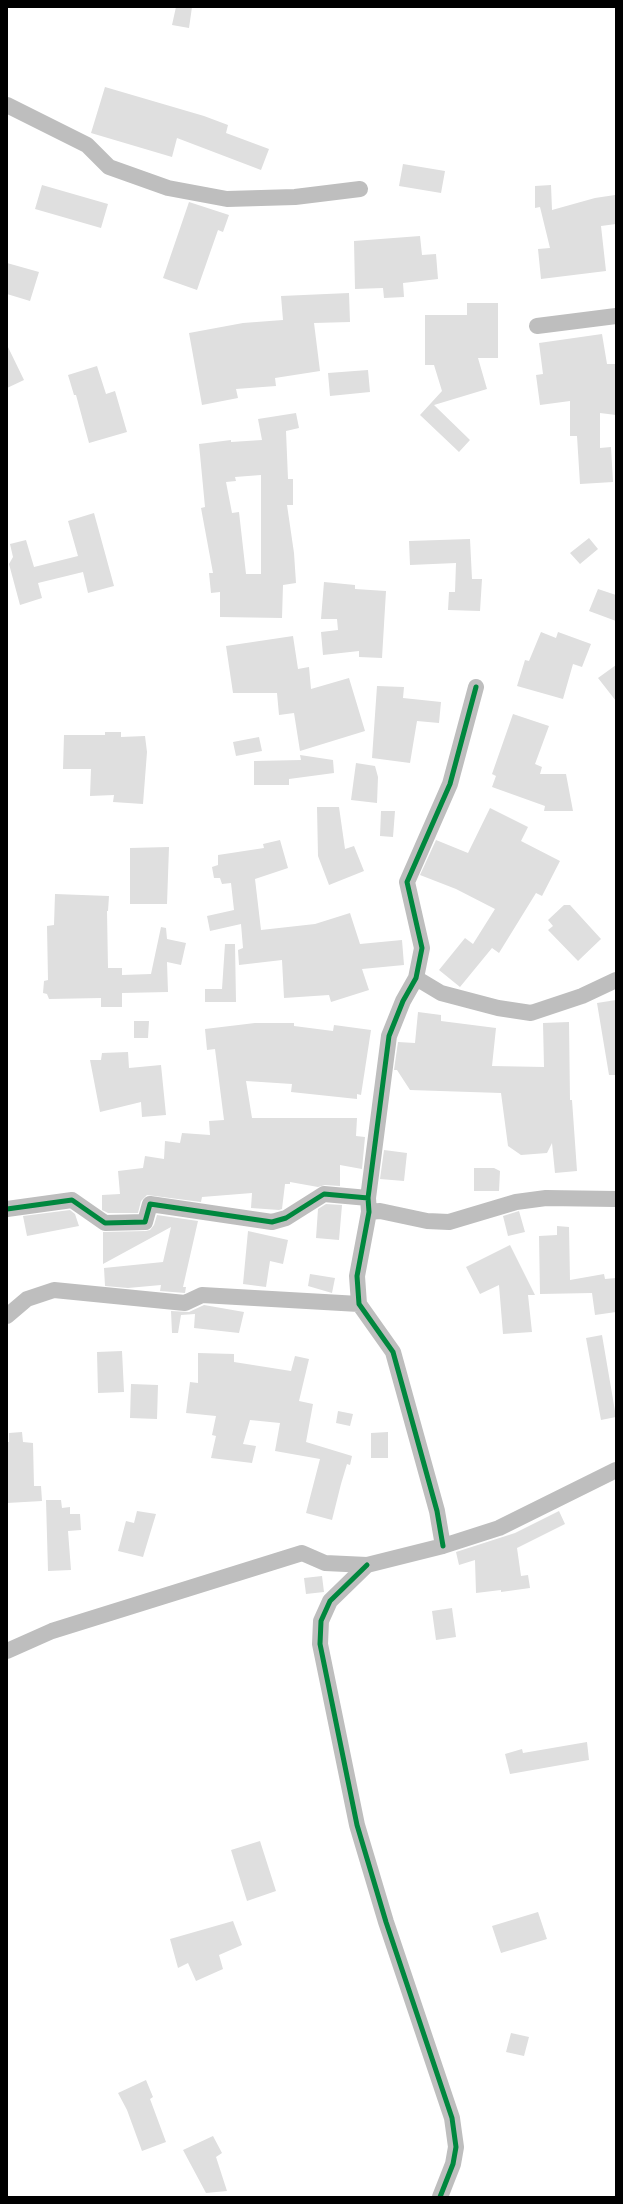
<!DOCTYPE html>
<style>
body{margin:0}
#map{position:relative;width:623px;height:2204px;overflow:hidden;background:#fff;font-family:"Fira Sans Condensed",sans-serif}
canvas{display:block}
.frame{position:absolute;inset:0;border:8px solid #000;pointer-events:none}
</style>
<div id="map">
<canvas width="623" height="2204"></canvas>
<div class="frame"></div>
</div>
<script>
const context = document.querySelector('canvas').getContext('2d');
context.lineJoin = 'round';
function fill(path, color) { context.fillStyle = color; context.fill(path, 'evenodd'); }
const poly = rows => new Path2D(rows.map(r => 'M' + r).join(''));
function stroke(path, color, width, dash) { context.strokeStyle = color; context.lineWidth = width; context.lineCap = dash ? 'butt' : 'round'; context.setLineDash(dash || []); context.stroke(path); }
const building = poly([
 [176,7,192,7,189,28,172,25],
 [105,87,204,116,228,125,226,133,269,149,261,170,177,138,172,157,91,133],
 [403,164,445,171,441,193,399,186],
 [42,185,108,204,101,228,35,209],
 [551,185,552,210,595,198,615,195,616,224,601,226,606,271,541,279,538,249,550,248,540,207,535,208,535,186],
 [189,202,229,215,223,232,218,230,197,290,163,278],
 [420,236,422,255,436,254,438,279,403,283,404,297,384,298,383,288,355,289,354,241],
 [7,263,39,272,30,301,7,294],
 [349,293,350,322,314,323,320,371,275,378,276,386,236,389,238,398,202,405,189,333,243,323,283,320,281,296],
 [467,303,498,303,498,358,478,358,487,389,434,405,470,440,459,452,420,415,442,391,434,365,425,365,425,315,467,315],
 [602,334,607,364,616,364,616,415,600,413,600,448,611,447,613,482,580,484,577,436,570,436,570,401,540,405,536,375,543,374,539,343],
 [7,345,24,380,7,388],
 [97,366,106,394,115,391,127,432,89,443,76,395,74,395,68,375],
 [368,370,370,392,330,396,328,373],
 [296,413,299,428,286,431,288,479,293,479,293,505,287,505,294,553,296,583,283,585,282,618,220,617,220,592,211,593,209,573,213,573,201,508,205,507,199,444,231,440,231,442,262,440,258,419],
 [261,475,261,574,246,574,239,512,232,513,226,482,236,481,235,477],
 [94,513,114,586,88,593,83,572,38,583,42,598,20,605,9,564,13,557,10,544,26,540,34,567,78,556,68,521],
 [589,538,598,549,580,564,570,553],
 [470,539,472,579,482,579,480,611,448,610,449,592,455,592,456,563,410,565,409,541],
 [324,582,355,585,355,589,386,591,382,658,359,657,359,651,323,655,321,632,338,630,337,619,321,619],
 [598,589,616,595,616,621,589,611],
 [541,632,556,638,558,632,591,644,582,667,573,664,563,699,517,686,525,660,529,661],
 [293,636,298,669,309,667,311,689,349,678,365,731,300,751,294,713,279,715,277,693,233,693,226,646],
 [616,665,616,701,598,678],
 [377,686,404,687,403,698,441,702,439,723,417,721,410,763,372,758],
 [513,714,549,726,535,764,542,767,540,774,566,774,573,811,544,811,545,806,492,787,496,776,492,774],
 [105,732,121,732,121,737,145,736,147,752,143,804,113,802,114,795,90,796,91,769,63,769,64,735,105,735],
 [259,737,262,751,236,756,233,742],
 [300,755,333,760,334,773,289,779,289,785,254,785,254,761,301,760],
 [356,763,375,766,378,777,377,803,351,800],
 [317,807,339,807,345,849,354,846,364,871,329,885,318,856],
 [490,808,528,827,521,841,560,861,542,896,536,893,499,953,492,948,460,987,439,970,465,938,473,944,495,909,456,889,420,875,436,840,468,853],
 [381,811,395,811,393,837,380,836],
 [280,840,288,868,255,879,261,930,315,924,350,913,360,944,402,940,404,965,362,969,369,990,331,1002,329,995,284,998,282,960,239,965,238,950,243,948,241,924,210,931,207,916,234,910,231,883,222,884,220,878,214,878,212,867,218,865,218,855,264,848,263,844],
 [169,847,167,904,130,904,130,848],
 [55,894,109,896,108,911,107,911,108,968,122,968,122,975,151,974,161,927,166,928,167,939,186,943,181,965,167,962,168,992,122,993,122,1007,101,1007,101,998,49,999,47,994,43,993,44,981,48,980,47,926,54,925],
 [564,905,570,905,601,939,578,961,548,930,553,926,548,920],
 [225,944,235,944,236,1002,205,1002,205,989,222,989],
 [616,1000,616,1075,609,1075,597,1003],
 [418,1012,441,1015,441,1021,496,1028,492,1066,544,1067,543,1023,569,1022,570,1100,572,1100,577,1171,555,1173,552,1143,547,1153,521,1155,508,1146,501,1093,410,1090,397,1070,394,1070,398,1042,415,1043],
 [134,1021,149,1021,148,1038,134,1038],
 [255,1023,294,1023,294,1026,333,1031,334,1025,371,1030,361,1095,357,1094,357,1099,291,1092,292,1084,246,1081,252,1118,357,1118,356,1136,365,1137,362,1169,340,1165,340,1186,325,1185,318,1187,290,1182,290,1184,285,1184,282,1209,279,1210,251,1208,252,1193,202,1197,201,1202,147,1195,141,1201,138,1213,108,1213,102,1210,102,1195,120,1194,118,1171,143,1168,145,1156,164,1159,165,1141,180,1143,182,1133,210,1135,209,1121,224,1120,215,1049,207,1050,205,1029],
 [128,1052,129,1068,161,1065,166,1115,142,1117,141,1102,100,1112,90,1060,101,1060,102,1053],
 [384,1150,407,1153,404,1181,380,1179],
 [474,1168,494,1168,500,1171,499,1191,474,1191],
 [326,1204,342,1205,339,1240,316,1238,318,1209],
 [70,1210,75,1214,79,1226,27,1236,23,1216],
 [519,1211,525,1232,508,1236,503,1216],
 [157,1215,198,1221,183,1287,186,1287,185,1293,160,1291,161,1285,128,1288,105,1286,104,1268,163,1262,171,1227,103,1264,103,1232,146,1231,150,1230,154,1225],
 [557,1226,569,1227,570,1280,604,1274,605,1279,616,1278,616,1312,595,1315,592,1293,540,1294,539,1236,557,1235],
 [248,1231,288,1240,283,1264,270,1261,266,1287,243,1284],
 [510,1245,535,1295,528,1295,532,1332,503,1334,499,1285,480,1294,466,1267],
 [310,1274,335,1278,332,1293,308,1286],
 [204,1305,244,1312,239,1333,194,1328,195,1314,181,1315,178,1333,172,1333,171,1311,189,1312],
 [602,1335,616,1417,601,1420,586,1338],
 [122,1351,124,1392,98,1393,97,1352],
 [198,1353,234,1354,234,1362,291,1371,295,1356,309,1359,299,1401,313,1404,306,1442,352,1456,350,1465,347,1464,341,1484,332,1520,306,1513,320,1459,275,1451,280,1423,250,1420,243,1444,256,1446,252,1463,211,1458,216,1436,212,1435,216,1416,186,1413,190,1382,198,1383],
 [131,1384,158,1385,157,1419,130,1418],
 [338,1411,353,1414,350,1426,336,1423],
 [22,1432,23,1442,33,1443,34,1486,41,1486,42,1501,7,1503,7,1442,9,1442,9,1433],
 [388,1432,388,1458,371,1458,371,1433],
 [46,1500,61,1500,62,1508,70,1507,70,1514,80,1514,81,1530,68,1531,71,1570,48,1571],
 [137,1511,156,1514,143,1557,118,1551,126,1521,134,1523],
 [559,1511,565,1524,517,1548,521,1576,528,1575,530,1588,501,1592,501,1590,476,1593,475,1560,459,1565,456,1552,515,1533],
 [322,1576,324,1592,306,1594,304,1578],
 [452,1608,456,1637,436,1640,432,1611],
 [587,1742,589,1760,510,1774,505,1754,522,1749,523,1753],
 [260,1841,276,1891,247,1901,231,1850],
 [538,1912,547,1939,501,1953,492,1926],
 [233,1921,242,1945,219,1955,223,1969,196,1981,188,1963,178,1968,170,1939],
 [511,2033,529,2037,524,2056,506,2052],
 [146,2080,153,2097,150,2099,166,2142,142,2151,127,2110,118,2093],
 [213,2136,222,2153,216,2157,227,2191,206,2193,183,2150]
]);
const minor = poly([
 [7,105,87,145,109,167,168,188,227,199,295,197,360,189],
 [537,326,616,316],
 [416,978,441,993,498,1008,531,1013,582,996,616,980],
 [7,1209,72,1200,105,1223,145,1222,150,1204,272,1222,286,1218,324,1194,368,1198],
 [369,1212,380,1211,427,1221,449,1222,516,1202,546,1198,616,1199],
 [7,1316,27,1299,54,1290,185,1303,202,1295,359,1304],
 [443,1546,437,1511,393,1352,359,1304,357,1276,369,1212,368,1198,389,1036,403,1001,416,978,422,948,407,882,450,784,476,687],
 [367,1565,330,1601,321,1621,320,1644,357,1825,386,1922,452,2118,456,2147,453,2164,440,2197],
 [7,1651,52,1631,302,1553,325,1563,367,1565,443,1546,499,1528,616,1470]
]);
const cycleway = poly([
 [7,1209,72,1200,105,1223,145,1222,150,1204,272,1222,286,1218,324,1194,368,1198],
 [443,1546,437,1511,393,1352,359,1304,357,1276,369,1212,368,1198,389,1036,403,1001,416,978,422,948,407,882,450,784,476,687],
 [367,1565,330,1601,321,1621,320,1644,357,1825,386,1922,452,2118,456,2147,453,2164,440,2197]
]);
fill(building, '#dfdfdf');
stroke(minor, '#bebebe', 16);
stroke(cycleway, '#00873e', 5);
</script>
